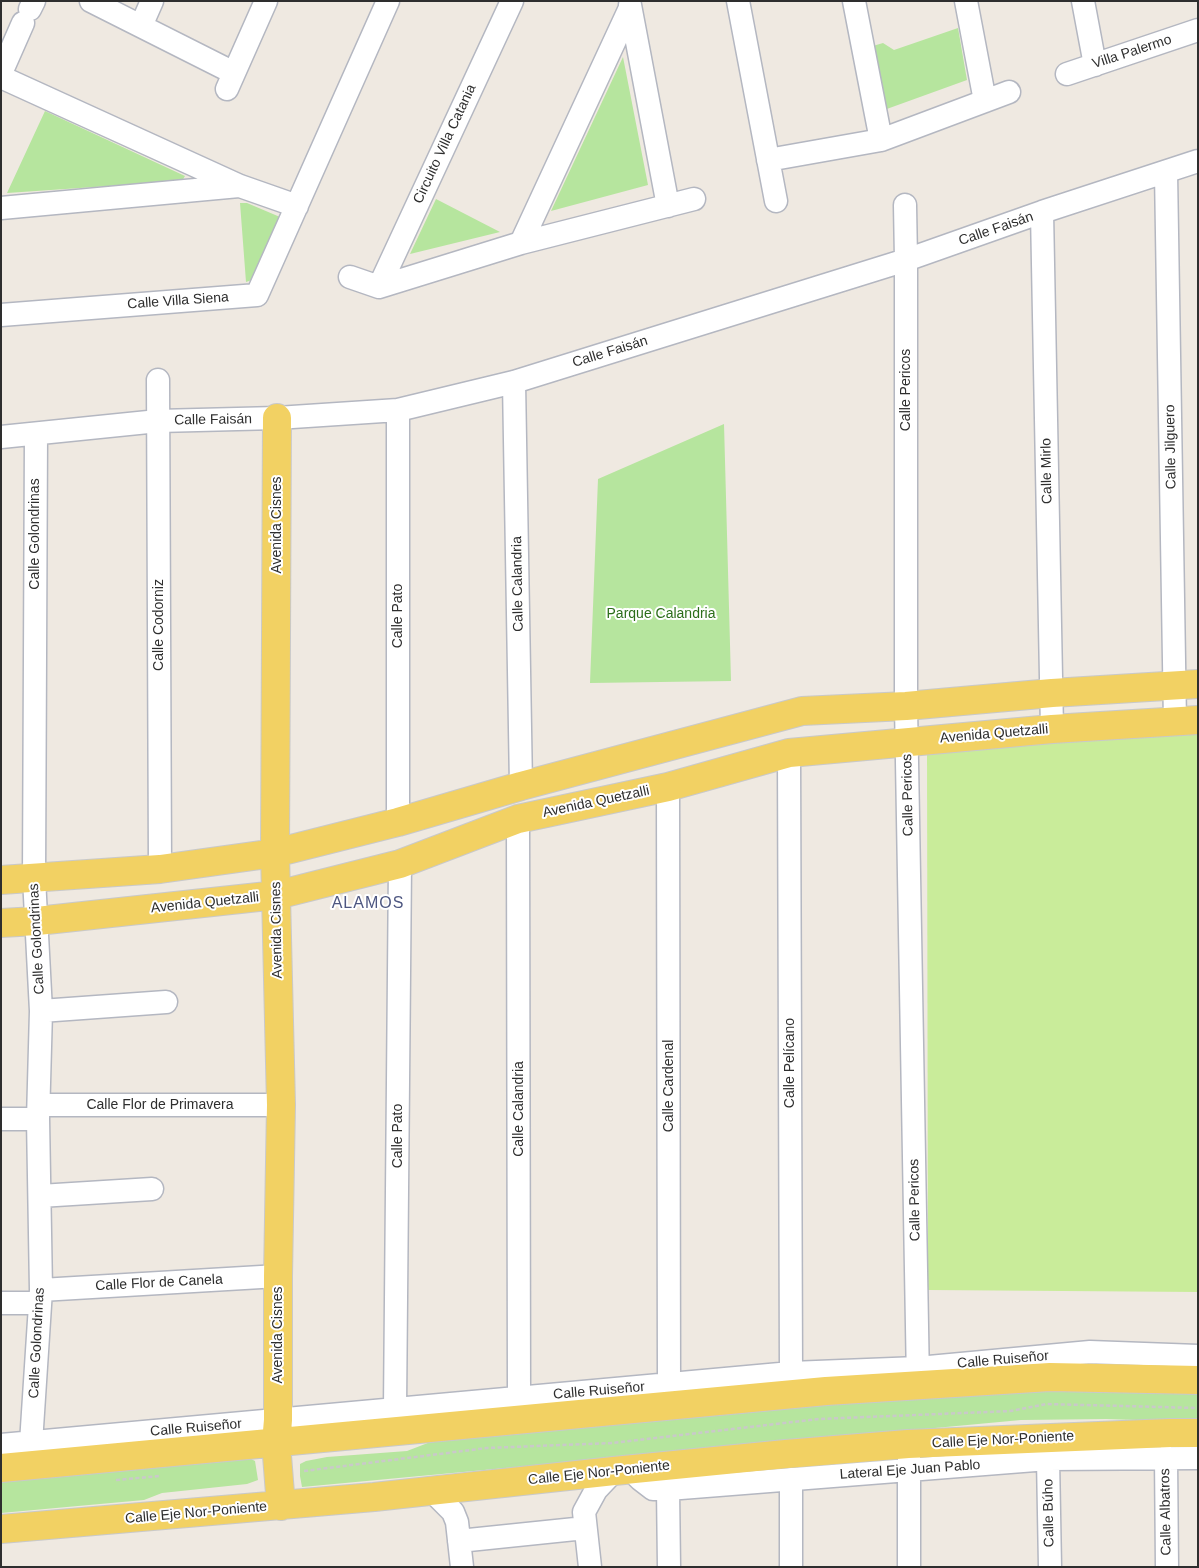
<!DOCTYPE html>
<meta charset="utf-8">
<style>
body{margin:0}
#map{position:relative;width:1199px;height:1568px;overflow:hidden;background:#efe9e1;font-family:Arial,sans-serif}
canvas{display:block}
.frame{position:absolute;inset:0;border:2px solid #2e2e2e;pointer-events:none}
</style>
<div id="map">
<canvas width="1199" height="1568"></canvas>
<div class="frame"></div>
</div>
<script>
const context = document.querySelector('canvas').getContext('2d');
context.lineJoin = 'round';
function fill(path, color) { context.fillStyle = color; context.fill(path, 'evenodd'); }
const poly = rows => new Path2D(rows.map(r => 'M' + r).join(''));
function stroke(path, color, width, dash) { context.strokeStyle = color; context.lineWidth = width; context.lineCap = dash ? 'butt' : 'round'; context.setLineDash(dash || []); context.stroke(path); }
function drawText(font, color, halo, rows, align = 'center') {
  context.font = font + ' Arial,sans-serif'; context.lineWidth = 4; context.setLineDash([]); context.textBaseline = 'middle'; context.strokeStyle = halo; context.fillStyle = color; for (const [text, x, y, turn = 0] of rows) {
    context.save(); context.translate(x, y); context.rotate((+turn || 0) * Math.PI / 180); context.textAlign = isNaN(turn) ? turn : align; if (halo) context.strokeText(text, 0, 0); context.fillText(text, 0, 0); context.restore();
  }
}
const green = poly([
 [958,28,967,80,884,110,873,46,883,43,894,50],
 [623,57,648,185,551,211],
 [45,111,185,176,182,181,7,193],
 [436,199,500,232,410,254],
 [240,203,247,203,280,217,252,280,246,282],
 [724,424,731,681,590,683,598,479],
 [1198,1389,1198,1422,1106,1419,1021,1420,302,1487,300,1476,300,1464,306,1461,327,1457,407,1451,433,1441,838,1404,1008,1391],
 [249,1458,255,1461,258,1480,247,1484,162,1493,144,1500,1,1513,1,1479]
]);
const pitch = poly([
 [1198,732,1198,1292,928,1290,927,748]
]);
const path = poly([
 [304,1471,487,1448,612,1443,819,1419,1011,1411,1046,1404,1198,1408],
 [116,1480,160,1476]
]);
const minor = poly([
 [91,1,234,73],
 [738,1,776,201],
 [854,1,881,140],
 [966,1,985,101],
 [1083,1,1095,65],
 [630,5,668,206],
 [30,9,34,1],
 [141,26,152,1],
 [1,73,23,23],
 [1067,74,1198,30],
 [1,77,240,186,297,206],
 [227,89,266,1],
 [768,160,881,140,1009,92],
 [1166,172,1175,722],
 [905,205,906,260,906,706,918,1382],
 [1,208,239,186],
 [1042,212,1052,729],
 [521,243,630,8],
 [350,277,379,287,521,243,694,199],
 [379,287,512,1],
 [1,315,257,295,388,1],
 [158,380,160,869],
 [514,382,521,786],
 [1,437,158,421,277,418,398,410,514,382,906,260,1042,212,1198,161],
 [789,753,791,1373],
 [668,787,669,1384],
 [518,819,519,1398],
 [398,822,398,410],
 [41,1011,166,1002],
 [39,1105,281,1105],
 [1,1119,38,1119],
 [40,1196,152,1189],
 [41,1290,278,1276],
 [1,1303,40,1303],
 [395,1408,400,864],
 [31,1443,41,1290,38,1119,41,1011,34,878,36,434],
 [1,1445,791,1373,918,1368,1090,1352,1198,1356],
 [909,1455,909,1567],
 [1166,1457,1167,1567],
 [1048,1459,1050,1567],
 [630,1469,640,1479,653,1489,668,1489,1048,1459,1198,1458],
 [668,1489,669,1567],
 [432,1491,453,1512,457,1522,462,1567],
 [459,1541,585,1528],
 [590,1567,584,1512,596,1490,614,1471],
 [791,1567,791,1479]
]);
const major = poly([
 [277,418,275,853,281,1105,278,1276,278,1420,276,1443,281,1506],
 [1,880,160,869,275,853,398,822,521,786,802,711,906,706,1052,693,1198,684],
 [1,923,37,921,277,895,400,864,518,819,668,787,789,753,1052,729,1198,720],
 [1,1468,826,1391,1050,1377,1198,1380],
 [1,1529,374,1497,614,1471,786,1454,908,1444,1170,1433,1198,1433]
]);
const streetNames = [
 ["Villa Palermo",1132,52,-18],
 ["Circuito Villa Catania",445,144,-65],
 ["Calle Faisán",996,229,-19],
 ["Calle Villa Siena",178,301,-4],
 ["Calle Faisán",610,352,-17],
 ["Calle Pericos",906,390,-90],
 ["Calle Faisán",213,420,-1],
 ["Calle Jilguero",1171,447,-91],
 ["Calle Mirlo",1047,471,-91],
 ["Avenida Cisnes",277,525,-90],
 ["Calle Golondrinas",35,534,-90],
 ["Calle Calandria",518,584,-91],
 ["Calle Pato",398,616,-90],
 ["Calle Codorniz",159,625,-90],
 ["Avenida Quetzalli",994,734,-5],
 ["Calle Pericos",908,795,-91],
 ["Avenida Quetzalli",596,802,-12],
 ["Avenida Quetzalli",205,903,-6],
 ["Avenida Cisnes",277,930,-91],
 ["Calle Golondrinas",37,939,-93],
 ["Calle Pelícano",790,1063,-90],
 ["Calle Cardenal",669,1086,-90],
 ["Calle Flor de Primavera",160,1105],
 ["Calle Calandria",519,1109,-90],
 ["Calle Pato",398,1136,-90],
 ["Calle Pericos",915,1200,-91],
 ["Calle Flor de Canela",159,1283,-3],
 ["Avenida Cisnes",278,1335,-90],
 ["Calle Golondrinas",37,1343,-87],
 ["Calle Ruiseñor",1003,1360,-5],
 ["Calle Ruiseñor",599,1391,-5],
 ["Calle Ruiseñor",196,1428,-5],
 ["Calle Eje Nor-Poniente",1003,1440,-3],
 ["Lateral Eje Juan Pablo",910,1470,-4],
 ["Calle Eje Nor-Poniente",599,1473,-6],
 ["Calle Albatros",1166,1512,-91],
 ["Calle Eje Nor-Poniente",196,1513,-5],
 ["Calle Búho",1049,1513,-91]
];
const parkNames = [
 ["Parque Calandria",661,614]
];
const quarterNames = [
 ["ALAMOS",368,904]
];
fill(green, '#b6e59e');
fill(pitch, '#c9ec9a');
stroke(minor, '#b4b7c1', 25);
stroke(major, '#c9c9c9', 30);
stroke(path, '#c9c9c9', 2.5, [4, 2.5]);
stroke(minor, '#fff', 22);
stroke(major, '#f2d163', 28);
drawText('14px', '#2e2e2e', '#fff', streetNames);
drawText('14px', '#2c6e1b', '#fff', parkNames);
context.letterSpacing = '1px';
drawText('16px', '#4d5680', '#fff', quarterNames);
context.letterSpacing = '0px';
</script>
